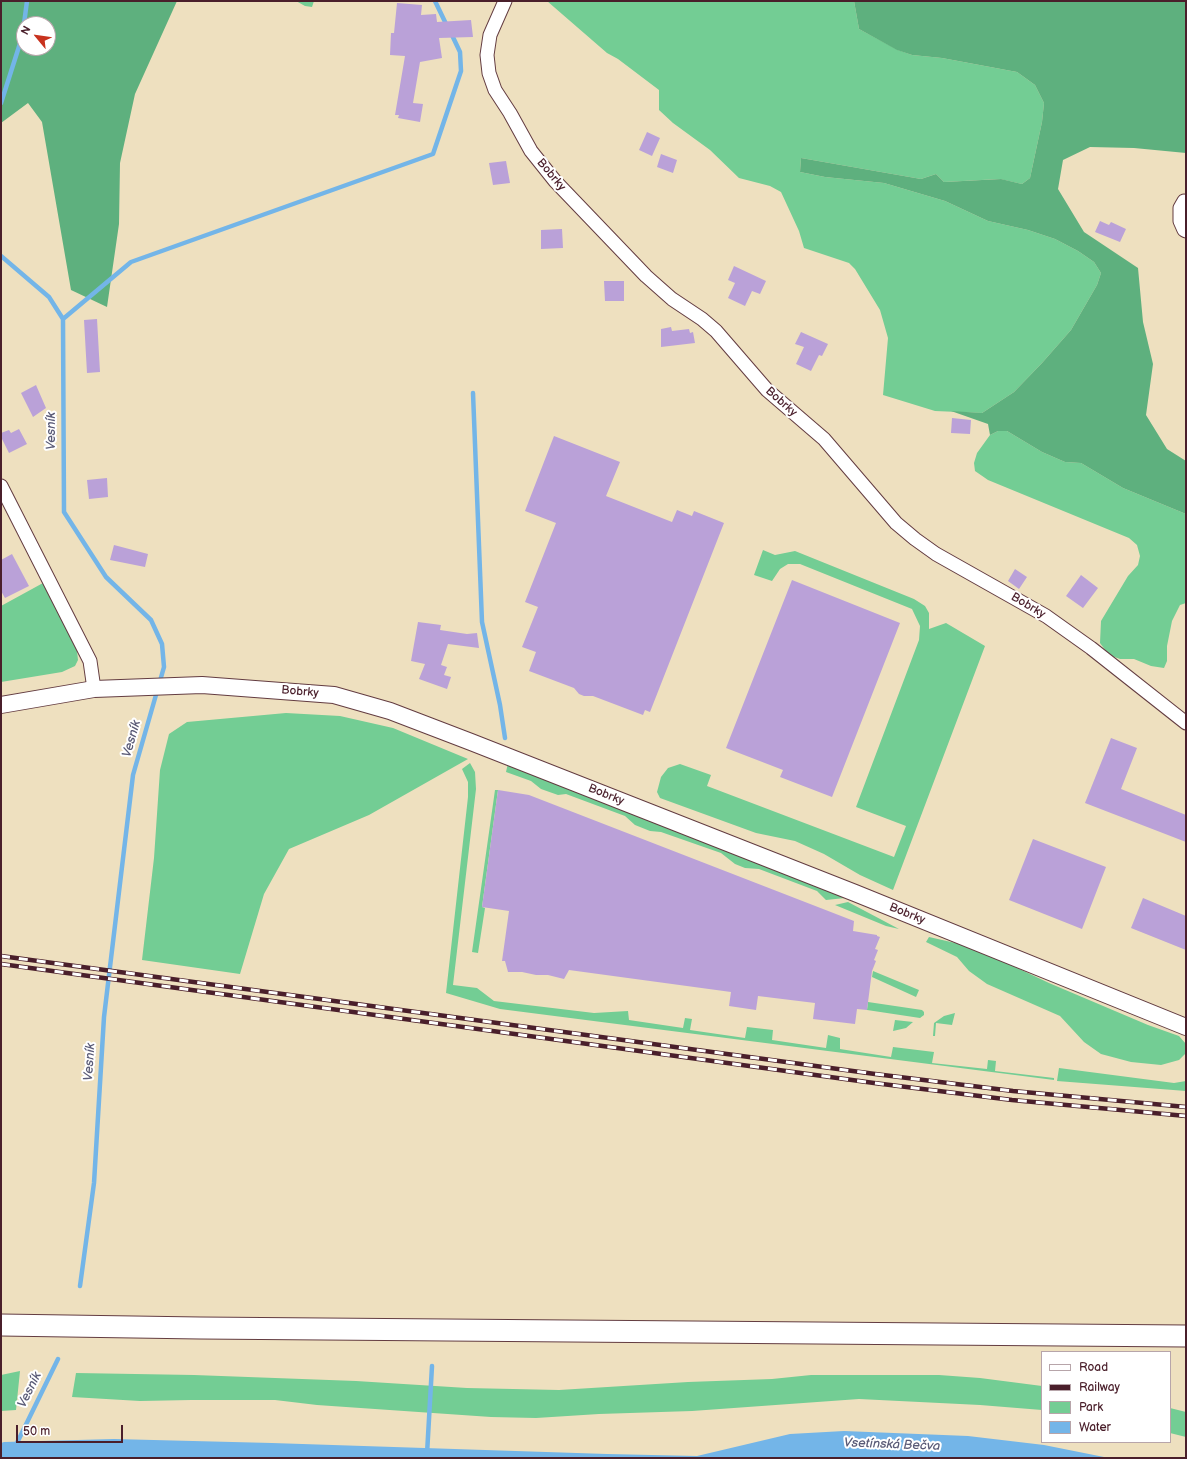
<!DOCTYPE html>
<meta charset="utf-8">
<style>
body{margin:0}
#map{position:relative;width:1187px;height:1459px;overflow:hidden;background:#eee0bf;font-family:"Balsamiq Sans",sans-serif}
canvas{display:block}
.frame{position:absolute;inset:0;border:2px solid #4a1f2b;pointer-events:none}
.legend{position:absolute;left:1041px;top:1351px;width:130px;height:92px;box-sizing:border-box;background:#fff;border:1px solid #b7a5aa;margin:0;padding:5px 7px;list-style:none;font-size:12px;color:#4a1f2b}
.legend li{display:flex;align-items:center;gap:8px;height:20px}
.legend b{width:20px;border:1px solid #b7a5aa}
.north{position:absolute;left:16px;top:16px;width:40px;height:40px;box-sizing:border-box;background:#fff;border:1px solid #b7a5aa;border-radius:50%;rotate:299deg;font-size:11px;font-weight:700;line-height:16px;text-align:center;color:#4a1f2b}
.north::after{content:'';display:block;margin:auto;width:14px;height:18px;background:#c8321e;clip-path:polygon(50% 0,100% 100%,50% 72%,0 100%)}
.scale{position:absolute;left:16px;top:1425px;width:107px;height:18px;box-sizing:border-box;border:2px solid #4a1f2b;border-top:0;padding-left:5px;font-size:12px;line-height:14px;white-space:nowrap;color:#4a1f2b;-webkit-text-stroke:3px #fff;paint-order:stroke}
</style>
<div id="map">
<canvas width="1187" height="1459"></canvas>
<div class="frame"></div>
<ul class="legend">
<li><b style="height:5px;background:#fff"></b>Road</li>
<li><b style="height:5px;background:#4a1f2b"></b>Railway</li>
<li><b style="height:11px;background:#73cd94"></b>Park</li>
<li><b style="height:11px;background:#73b5e8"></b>Water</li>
</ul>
<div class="north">N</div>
<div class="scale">50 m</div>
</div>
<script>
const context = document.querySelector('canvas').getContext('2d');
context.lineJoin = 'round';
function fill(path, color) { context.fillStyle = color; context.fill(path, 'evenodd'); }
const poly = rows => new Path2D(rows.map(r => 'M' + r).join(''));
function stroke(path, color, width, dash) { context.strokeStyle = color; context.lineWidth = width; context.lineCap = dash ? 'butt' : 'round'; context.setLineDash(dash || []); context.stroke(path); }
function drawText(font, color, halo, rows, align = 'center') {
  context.font = font + ' "Balsamiq Sans",sans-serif'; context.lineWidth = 4; context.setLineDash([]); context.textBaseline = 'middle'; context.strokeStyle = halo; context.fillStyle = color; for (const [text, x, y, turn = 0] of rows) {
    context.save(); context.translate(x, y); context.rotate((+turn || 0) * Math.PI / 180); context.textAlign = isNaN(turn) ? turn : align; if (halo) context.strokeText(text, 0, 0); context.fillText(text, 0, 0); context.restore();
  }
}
const green = poly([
 [296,1,314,1,312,7,305,6],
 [547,1,854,1,859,29,898,50,912,55,942,58,1017,72,1035,85,1044,103,1042,122,1030,178,1022,184,1000,179,944,182,936,174,921,179,801,158,800,172,825,177,884,183,945,201,988,221,1028,230,1055,239,1078,251,1094,262,1101,273,1097,285,1071,330,1042,363,1014,392,982,413,935,411,883,395,888,338,880,310,855,269,849,263,804,248,799,231,781,192,770,186,739,178,710,150,673,123,659,110,659,90,618,59,607,53],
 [998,431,1007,431,1042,452,1065,462,1081,463,1123,488,1186,514,1186,603,1180,605,1172,621,1167,646,1167,661,1164,668,1151,666,1134,659,1120,659,1109,655,1100,643,1101,621,1128,576,1138,565,1140,556,1137,545,1129,538,988,480,975,471,974,463,977,453,990,435],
 [763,550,775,555,795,551,914,599,925,606,929,613,929,629,946,623,985,646,893,890,860,875,824,854,795,841,756,833,660,798,657,792,661,777,668,768,680,764,711,775,707,786,894,857,906,826,856,807,919,640,920,626,912,609,800,564,788,564,780,569,772,581,754,575],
 [43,583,74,642,77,651,78,660,75,666,62,672,1,682,1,606],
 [286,713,340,716,393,728,468,759,369,815,289,849,264,894,240,974,142,960,154,858,160,770,169,734,187,722],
 [470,763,475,772,476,789,453,985,477,988,494,1001,594,1013,628,1011,629,1020,683,1028,685,1018,692,1019,690,1030,745,1038,747,1027,773,1030,772,1040,826,1048,828,1035,840,1038,840,1049,891,1057,893,1047,934,1052,932,1063,987,1069,988,1060,996,1061,995,1071,1054,1078,1054,1080,500,1009,446,993,468,797,468,782,462,769],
 [508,763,757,862,845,898,826,900,817,891,759,869,745,868,735,864,721,853,661,832,650,831,635,825,625,816,566,794,558,795,541,789,531,781,506,772],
 [495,790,498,790,482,907,485,908,478,953,472,952],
 [848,902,899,929,886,926,835,905],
 [929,937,973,947,1049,983,1148,1025,1179,1036,1186,1044,1186,1053,1179,1060,1161,1065,1131,1062,1101,1054,1084,1042,1060,1016,987,984,969,971,957,957,926,942],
 [873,971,919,990,916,997,872,977],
 [868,1002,922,1010,924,1012,924,1015,920,1018,867,1010],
 [955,1013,952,1025,936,1023,935,1036,933,1036,934,1023,944,1016],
 [895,1020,913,1022,906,1028,893,1031],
 [1059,1068,1174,1083,1186,1081,1186,1091,1057,1081],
 [20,1371,16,1410,1,1411,1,1375],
 [76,1373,194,1375,356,1381,467,1388,559,1390,688,1382,772,1379,811,1375,939,1375,980,1378,1042,1386,1042,1410,980,1405,859,1399,692,1411,599,1414,536,1418,491,1417,317,1405,275,1400,191,1400,140,1401,72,1397],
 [1170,1408,1186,1412,1186,1437,1170,1433]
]);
const forest = poly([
 [1,1,177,1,135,94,120,163,119,224,107,307,71,290,42,122,28,103,1,123],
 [24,24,48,24,48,48,24,48],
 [854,1,1186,1,1186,153,1134,148,1090,147,1063,160,1058,189,1084,232,1138,268,1143,322,1153,364,1146,415,1167,449,1186,461,1186,514,1123,488,1081,463,1065,462,1042,452,1007,431,998,431,990,435,988,424,951,411,982,413,1014,392,1042,363,1071,330,1097,285,1101,273,1094,262,1078,251,1055,239,1028,230,988,221,945,201,884,183,825,177,800,172,801,158,921,179,936,174,944,182,1001,179,1022,184,1030,178,1042,122,1044,103,1035,85,1017,72,942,58,912,55,897,50,859,29]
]);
const water = poly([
 [844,1431,968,1436,1044,1445,1109,1458,1,1458,1,1443,4,1442,114,1439,272,1443,607,1454,697,1456,790,1434]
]);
const stream = poly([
 [435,1,447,26],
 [24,24,27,1],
 [1,103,23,34,24,25],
 [1,256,49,297,63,319,64,512,106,577,151,620,162,644,164,667,133,775,104,1017,94,1183,80,1286],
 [63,319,131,262,433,154,461,71,460,52,451,33],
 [473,393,482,622,500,705,505,738],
 [15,1447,58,1359],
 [427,1454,432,1366]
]);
const building = poly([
 [397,3,422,5,421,15,436,14,437,22,471,20,473,37,439,38,442,58,420,62,413,103,423,104,420,122,398,118,399,115,395,115,405,56,390,55,391,33,394,33],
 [647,132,660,138,652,156,639,150],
 [661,154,677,160,673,173,657,167],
 [506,161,510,183,493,185,489,163],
 [1100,221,1109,225,1111,222,1126,229,1120,242,1095,232],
 [562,229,563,248,541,249,541,230],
 [734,266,766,281,760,294,752,291,745,306,728,298,735,283,728,280],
 [604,281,624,281,624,301,605,301],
 [97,319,100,372,87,373,84,320],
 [671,327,672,331,689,329,690,333,693,332,695,343,661,347,661,329],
 [801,332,828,344,822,356,819,355,811,371,796,364,804,347,795,344],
 [36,385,46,408,33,417,21,393],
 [952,418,971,420,970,434,951,433],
 [19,429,27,444,9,453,1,437,1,433,9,430,11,433],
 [554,436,620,462,606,496,672,522,677,510,692,516,694,511,724,523,650,712,645,710,643,715,593,696,584,696,579,694,574,688,529,671,536,652,522,647,538,607,525,602,556,523,525,511],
 [107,478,108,497,89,499,87,480],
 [114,545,148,554,145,567,110,560],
 [12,554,29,586,5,598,1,591,1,560],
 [1015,569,1027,577,1019,589,1008,581],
 [1081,575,1098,588,1083,608,1066,596],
 [792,580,900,623,832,797,780,777,783,770,726,748],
 [418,622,441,625,440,630,467,634,477,633,479,648,448,644,441,665,447,667,444,675,451,677,447,689,419,679,425,664,411,661],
 [1111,738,1137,748,1121,789,1186,815,1186,842,1085,803],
 [498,790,529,795,854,921,853,931,877,935,877,936,880,937,875,949,878,950,874,960,876,961,872,971,867,1010,857,1009,855,1024,813,1019,815,1003,758,996,756,1010,729,1006,731,992,569,970,564,979,548,975,536,975,522,972,508,972,505,961,502,961,509,911,482,907],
 [1033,839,1106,867,1082,929,1009,900],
 [1143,898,1186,916,1186,950,1131,928]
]);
const minor = poly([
 [505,1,490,35,487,55,489,73,495,90,510,113,531,151,555,181,646,276,672,299,702,319,716,331,767,390,824,439,896,523,915,539,936,554,1046,616,1091,648,1186,723],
 [1184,201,1180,208,1180,221,1184,230,1186,231],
 [1,486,90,661,94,689]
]);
const tertiary = poly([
 [1,705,94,689,202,685,334,695,390,711,471,742,855,893,1186,1027]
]);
const primary = poly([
 [1,1325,200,1328,1186,1336]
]);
const rail = poly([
 [1,956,875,1074,1013,1091,1186,1107],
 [1,964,874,1083,1012,1100,1186,1116]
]);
const streetNames = [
 ["Bobrky",551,175,50],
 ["Bobrky",781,402,42],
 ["Bobrky",1028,606,31],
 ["Bobrky",300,692,5],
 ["Bobrky",606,795,22],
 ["Bobrky",907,914,22]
];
const waterNames = [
 ["Vesník",52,431,-90],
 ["Vesník",132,739,-74],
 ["Vesník",90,1062,-86],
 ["Vesník",30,1390,-64],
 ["Vsetínská Bečva",892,1445,2]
];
fill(green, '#73cd94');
fill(forest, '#5eb07e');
fill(water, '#73b5e8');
stroke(stream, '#73b5e8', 4.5);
fill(building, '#baa1d8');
stroke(minor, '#633c41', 15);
stroke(tertiary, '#633c41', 18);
stroke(primary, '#633c41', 23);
stroke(minor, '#fff', 13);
stroke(tertiary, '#fff', 16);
stroke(primary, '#fff', 21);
stroke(rail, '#4a1f2b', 4.5);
stroke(rail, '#fff', 3, [9]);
drawText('12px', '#4a1f2b', '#fff', streetNames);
drawText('italic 13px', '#5a5b77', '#fff', waterNames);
</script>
